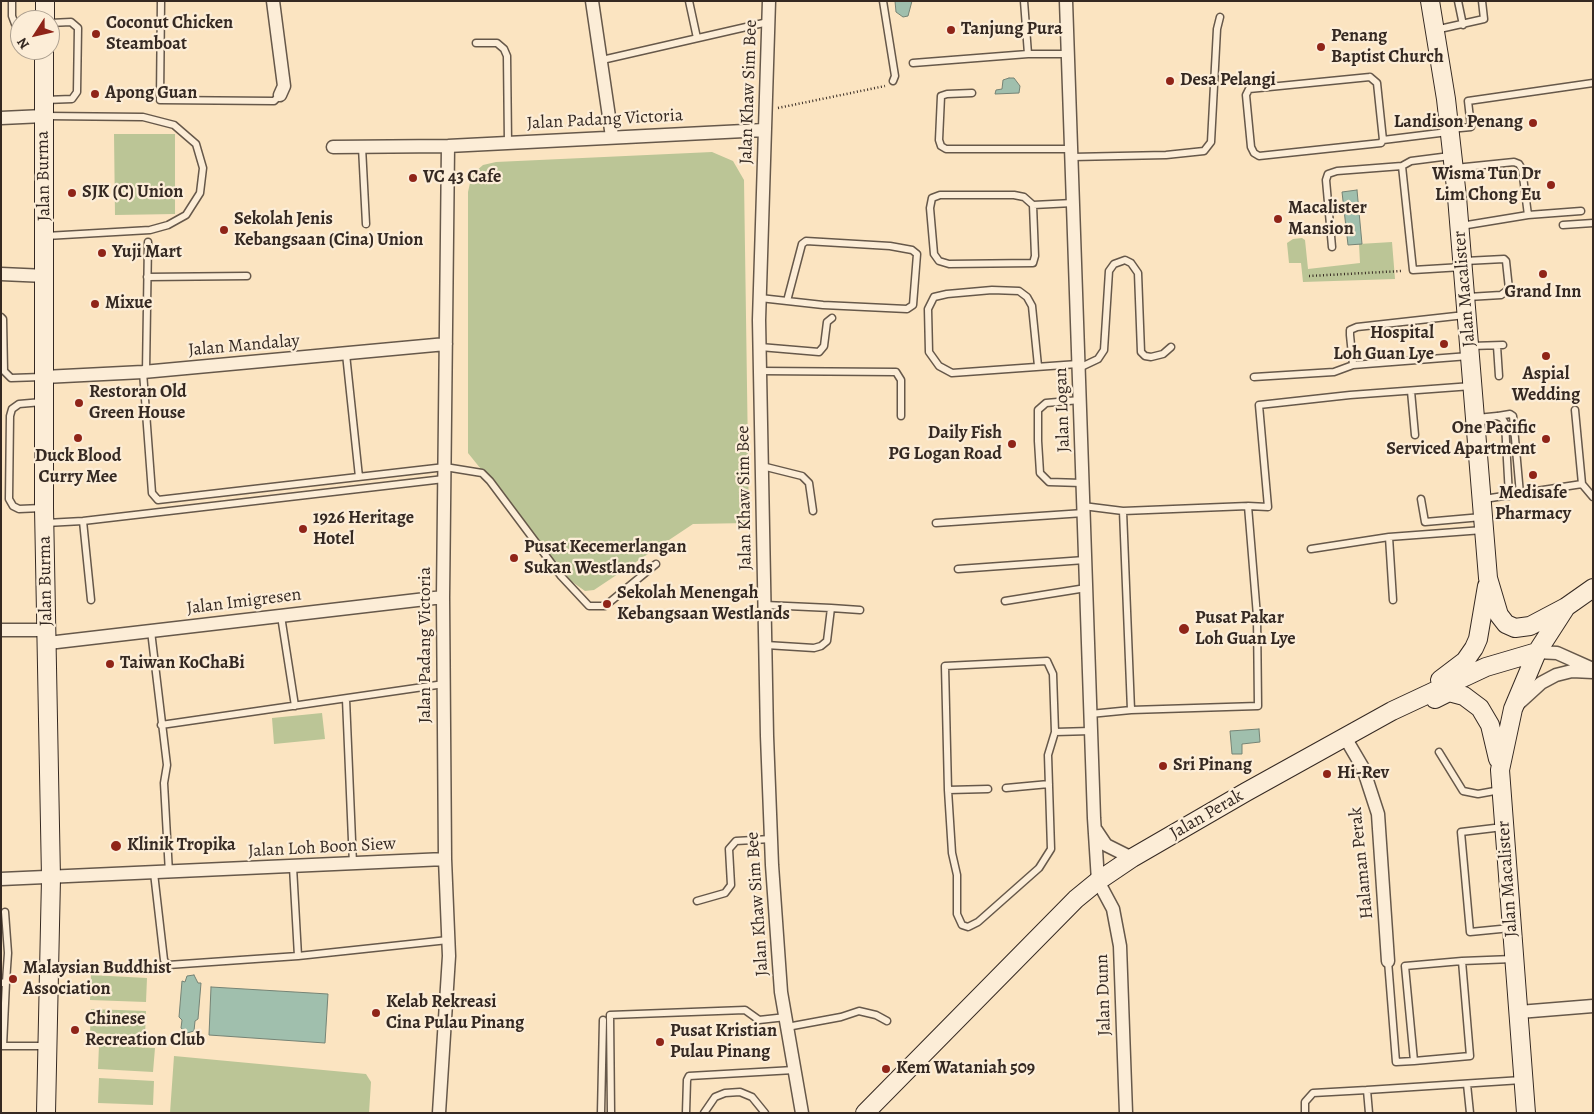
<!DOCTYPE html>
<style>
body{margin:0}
#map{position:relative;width:1594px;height:1114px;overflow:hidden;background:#fbe4c1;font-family:Alegreya,serif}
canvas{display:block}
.frame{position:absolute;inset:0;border:2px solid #352922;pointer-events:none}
.north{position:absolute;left:10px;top:10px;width:50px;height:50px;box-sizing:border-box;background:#fcedd7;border:1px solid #ac9f8f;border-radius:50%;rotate:235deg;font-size:14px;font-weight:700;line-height:20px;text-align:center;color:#352922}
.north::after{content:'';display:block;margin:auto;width:18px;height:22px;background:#8f2418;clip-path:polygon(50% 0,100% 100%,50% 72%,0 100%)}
</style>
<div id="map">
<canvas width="1594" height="1114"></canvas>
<div class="frame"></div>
<div class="north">N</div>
</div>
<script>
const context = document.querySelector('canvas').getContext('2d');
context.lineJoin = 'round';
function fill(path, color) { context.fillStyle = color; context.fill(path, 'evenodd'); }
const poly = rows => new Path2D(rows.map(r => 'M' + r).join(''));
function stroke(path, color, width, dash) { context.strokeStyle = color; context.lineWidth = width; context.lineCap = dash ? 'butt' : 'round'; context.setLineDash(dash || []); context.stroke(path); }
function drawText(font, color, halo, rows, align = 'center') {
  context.font = font + ' Alegreya,serif'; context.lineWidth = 4.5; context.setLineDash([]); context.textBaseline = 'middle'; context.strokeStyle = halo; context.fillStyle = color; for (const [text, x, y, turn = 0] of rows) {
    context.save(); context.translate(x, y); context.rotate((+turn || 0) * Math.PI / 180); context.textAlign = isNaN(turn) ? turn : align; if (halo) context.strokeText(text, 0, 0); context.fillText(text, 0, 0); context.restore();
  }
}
const green = poly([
 [114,134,175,134,175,214,115,215],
 [712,152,733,161,744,180,749,523,693,524,594,590,585,591,571,581,468,453,468,192,470,183,475,172,483,165,496,162],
 [1302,238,1305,240,1308,269,1360,263,1359,244,1392,242,1395,279,1303,282,1301,263,1289,263,1287,243,1293,239],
 [322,713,325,739,274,744,272,718],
 [91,975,147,978,146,1002,90,1000],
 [91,1009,146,1011,145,1036,90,1033],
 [99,1045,155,1048,153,1072,98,1069],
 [174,1056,366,1074,371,1082,369,1113,170,1113],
 [99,1078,154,1081,153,1105,98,1103]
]);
const water = poly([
 [895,1,912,1,908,16,903,17,896,12,895,1],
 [1009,78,1014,78,1020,86,1019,93,995,94,996,90,1002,89,1003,80,1009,78],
 [1357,190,1362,244,1348,245,1342,192,1357,190],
 [1259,729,1260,742,1242,744,1242,754,1232,754,1230,731,1259,729],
 [194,975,198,983,201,983,198,1019,195,1021,194,1031,187,1033,181,1028,182,1020,179,1017,182,981,185,982,187,976,194,975],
 [211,987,328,994,325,1043,209,1035,211,987]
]);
const path = poly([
 [778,108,885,86],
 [1309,276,1402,271]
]);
const lane = poly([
 [12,1,12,16,15,24,20,28],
 [161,1,160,100,274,101,280,95],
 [689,1,697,38],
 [883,1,895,76,893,81],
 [1024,1,1028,54],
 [1458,1,1463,25],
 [1435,30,1484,19,1482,1],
 [476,43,497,43,504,49,507,56,508,143],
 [602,60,768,22],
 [913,63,1028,54,1068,54],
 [1370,77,1377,83,1383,140,1381,143,1259,156,1254,153,1251,147,1246,95,1249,89,1370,77],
 [972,93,947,94,941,96,939,140,941,146,946,149,1071,149],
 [45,100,72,99,77,92,78,28,71,22,50,23],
 [46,116,143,117,174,125,196,144,203,168,200,193,186,215,168,225,150,230,46,236],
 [1450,129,1471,127,1468,101,1593,83],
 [1383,140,1448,132],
 [362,147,366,224],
 [1072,157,1166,155,1204,151,1211,142,1217,29,1220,17],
 [1402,166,1413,270,1462,267],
 [1455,168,1514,162,1519,164,1522,169,1528,215],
 [1033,205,1035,256,1033,263,949,264,939,261,934,254,930,208,932,198,940,195,1014,195,1024,197,1033,205,1073,203],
 [1563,225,1593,223],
 [1461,226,1528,215,1581,211],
 [1332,247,1326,180,1328,174,1337,171,1402,166,1411,161,1450,156],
 [1465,261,1504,259,1506,261,1509,289,1501,295,1468,297],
 [147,277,247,276],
 [760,298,823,305,907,309,913,305,917,254,912,250,890,246,806,241,802,244,787,301],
 [1,317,3,319,4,371,11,378,42,377],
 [1471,346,1503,345],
 [1497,346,1499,376],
 [760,347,819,352,824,346,827,322,832,318],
 [346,354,359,477],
 [1353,365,1350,335,1350,330,1357,327,1465,315],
 [1038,366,1032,306,1027,297,1019,291,992,290,947,294,934,297,928,309,929,352,939,366,952,373,1078,364],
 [1079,368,1098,359,1104,350,1109,271,1114,264,1125,260,1131,263,1138,273,1141,352,1145,356,1151,357,1163,354,1171,347],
 [760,371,896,372,901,380,901,416],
 [143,372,152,493,158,500,445,467,482,473,490,481,561,576,589,606,605,606,656,564],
 [146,372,148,242],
 [1254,377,1334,372,1353,365,1469,356],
 [1411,391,1415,435],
 [1080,400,1046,403,1038,410,1038,441,1040,473,1049,482,1082,483],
 [1575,410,1582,484,1593,497],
 [1498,416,1510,414,1513,416,1520,494],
 [1477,418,1497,416,1502,418,1505,423,1509,496],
 [762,466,802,476,809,483,813,511],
 [1421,499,1425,522,1482,517],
 [1484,499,1582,484],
 [1083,506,1123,511,1131,710,1090,714],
 [1248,506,1268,507,1259,405,1350,395,1472,386],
 [42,508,19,509,13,506,9,499,10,416,12,409,19,404,42,402],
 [1123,511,1248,506,1257,616,1258,706,1131,710],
 [83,521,91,600],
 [46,523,83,521,444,479],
 [936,523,1084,513],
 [1389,537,1393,600],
 [1311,549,1389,537,1483,530],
 [958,569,1085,560],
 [1005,601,1086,588],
 [765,605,831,608],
 [281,616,295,706],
 [151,631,167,765,164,783,169,873],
 [766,645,814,648,821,646,827,641,831,608,860,610],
 [1047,661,1053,674,1055,732,1048,755,1051,849,1039,868,978,922,968,927,962,925,957,914,957,875,952,853,948,790,945,666,1047,661],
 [346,699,353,864],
 [161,725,444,684],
 [1055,732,1091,731],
 [1439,752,1463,791,1478,794,1500,790],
 [1006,788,1049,784],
 [948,790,988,789],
 [1503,827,1461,832,1470,932,1511,928],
 [293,867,298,956],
 [154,873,164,960,168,965,298,956,448,940],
 [697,901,725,893,731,885,729,849,736,841,771,839],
 [5,912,8,953,6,982],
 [1388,961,1396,1062,1414,1061],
 [1462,961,1470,1056,1414,1061,1405,966,1462,961,1513,959],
 [1,983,6,982,3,1046],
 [787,1027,841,1017,859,1011,876,1015,887,1021],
 [1,1046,47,1046],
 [1467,1084,1470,1113],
 [601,1113,603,1020],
 [611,1113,610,1015,745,1010,759,1020,786,1017],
 [686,1113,687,1080,689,1076,794,1070],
 [704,1113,715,1097,725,1093,740,1092,752,1097,765,1113],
 [1305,1113,1305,1102,1313,1093,1367,1090],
 [1369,1113,1367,1090,1522,1080]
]);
const street = poly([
 [273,1,284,86,280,95],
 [592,1,612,137],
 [769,1,759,320,767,736,772,865,781,992,802,1113],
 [1066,1,1094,818,1098,881,1113,909,1120,946,1126,1113],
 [1,118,44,116],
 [333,147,448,146,764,130],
 [1,274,46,276],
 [44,377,143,372,446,344],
 [1,630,47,630],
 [48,643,443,597],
 [1537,652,1557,653,1593,669],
 [1518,704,1541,683,1556,675,1572,671,1593,672],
 [1346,739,1363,768,1378,814,1388,961],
 [1096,830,1106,845,1132,858],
 [1,879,445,859],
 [1519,1012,1593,1006],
 [439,1113,449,956,445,859,443,597,448,146]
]);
const secondary = poly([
 [1430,1,1446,99,1457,197,1488,578,1499,615,1506,624,1515,628,1530,626,1566,607],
 [45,20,45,1],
 [44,50,44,508,51,878,46,1113],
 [1440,680,1465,661,1474,648,1478,639,1487,586],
 [1435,699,1449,692,1464,696,1480,708,1490,725,1498,759],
 [865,1113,1076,899,1098,881,1132,858,1246,792,1392,711,1486,667,1537,652],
 [1526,1113,1500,770,1513,709,1537,652,1566,607,1593,588]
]);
const markers = [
 [951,30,5,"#8f2418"],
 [96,34,5,"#8f2418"],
 [1321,47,5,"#8f2418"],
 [1170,81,5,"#8f2418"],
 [95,94,5,"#8f2418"],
 [1533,123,5,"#8f2418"],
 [413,178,5,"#8f2418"],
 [1551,185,5,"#8f2418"],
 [72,193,5,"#8f2418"],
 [1278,219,5,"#8f2418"],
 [224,230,5,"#8f2418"],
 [102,253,5,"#8f2418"],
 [1543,274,5,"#8f2418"],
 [95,304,5,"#8f2418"],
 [1444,344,5,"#8f2418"],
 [1546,356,5,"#8f2418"],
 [79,403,5,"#8f2418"],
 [78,438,5,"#8f2418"],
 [1546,439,5,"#8f2418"],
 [1012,444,5,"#8f2418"],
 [1533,475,5,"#8f2418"],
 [303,529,5,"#8f2418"],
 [514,558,5,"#8f2418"],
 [607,604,5,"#8f2418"],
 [1184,629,6,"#8f2418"],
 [110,664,5,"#8f2418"],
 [1163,766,5,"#8f2418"],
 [1327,774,5,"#8f2418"],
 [116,846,6,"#8f2418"],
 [13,979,5,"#8f2418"],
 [376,1013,5,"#8f2418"],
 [75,1030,5,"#8f2418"],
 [660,1042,5,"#8f2418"],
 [886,1069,5,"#8f2418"]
];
const poiNames = [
 ["Coconut Chicken",106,24],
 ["Steamboat",106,45],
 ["Tanjung Pura",961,30],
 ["Penang",1331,37],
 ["Baptist Church",1331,58],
 ["Desa Pelangi",1180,81],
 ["Apong Guan",105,94],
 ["Landison Penang",1523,123,"right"],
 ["Wisma Tun Dr",1541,175,"right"],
 ["Lim Chong Eu",1541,196,"right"],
 ["VC 43 Cafe",423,178],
 ["SJK (C) Union",82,193],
 ["Macalister",1288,209],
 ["Mansion",1288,230],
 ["Sekolah Jenis",234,220],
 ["Kebangsaan (Cina) Union",234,241],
 ["Yuji Mart",112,253],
 ["Grand Inn",1543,293,"center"],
 ["Mixue",105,304],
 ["Hospital",1434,334,"right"],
 ["Loh Guan Lye",1434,355,"right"],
 ["Aspial",1546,375,"center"],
 ["Wedding",1546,396,"center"],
 ["Restoran Old",89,393],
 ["Green House",89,414],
 ["One Pacific",1536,429,"right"],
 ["Serviced Apartment",1536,450,"right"],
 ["Daily Fish",1002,434,"right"],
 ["PG Logan Road",1002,455,"right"],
 ["Duck Blood",78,457,"center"],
 ["Curry Mee",78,478,"center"],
 ["Medisafe",1533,494,"center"],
 ["Pharmacy",1533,515,"center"],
 ["1926 Heritage",313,519],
 ["Hotel",313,540],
 ["Pusat Kecemerlangan",524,548],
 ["Sukan Westlands",524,569],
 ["Sekolah Menengah",617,594],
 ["Kebangsaan Westlands",617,615],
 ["Pusat Pakar",1195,619],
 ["Loh Guan Lye",1195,640],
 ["Taiwan KoChaBi",120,664],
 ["Sri Pinang",1173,766],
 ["Hi-Rev",1337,774],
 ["Klinik Tropika",127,846],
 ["Malaysian Buddhist",23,969],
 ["Association",23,990],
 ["Kelab Rekreasi",386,1003],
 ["Cina Pulau Pinang",386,1024],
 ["Chinese",85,1020],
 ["Recreation Club",85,1041],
 ["Pusat Kristian",670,1032],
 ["Pulau Pinang",670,1053],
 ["Kem Wataniah 509",896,1069]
];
const streetNames = [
 ["Jalan Khaw Sim Bee",749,92,-88],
 ["Jalan Padang Victoria",605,120,-3],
 ["Jalan Burma",44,176,-91],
 ["Jalan Macalister",1465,289,-95],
 ["Jalan Mandalay",244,346,-5],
 ["Jalan Logan",1063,410,-92],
 ["Jalan Khaw Sim Bee",745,498,-91],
 ["Jalan Burma",46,581,-91],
 ["Jalan Imigresen",244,602,-7],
 ["Jalan Padang Victoria",426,645,-90],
 ["Jalan Perak",1207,815,-30],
 ["Jalan Loh Boon Siew",322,848,-3],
 ["Halaman Perak",1362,863,-96],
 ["Jalan Macalister",1508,879,-94],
 ["Jalan Khaw Sim Bee",758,904,-94],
 ["Jalan Dunn",1104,995,-92]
];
fill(green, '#bbc596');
fill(water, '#a0bfad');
stroke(water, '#758375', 1);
stroke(lane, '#66584a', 9);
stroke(street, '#66584a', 15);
stroke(secondary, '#352922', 20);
stroke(path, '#352922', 2.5, [1, 2.5]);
stroke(lane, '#fcedd7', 6);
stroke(street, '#fcedd7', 12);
stroke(secondary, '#fcedd7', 18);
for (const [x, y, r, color] of markers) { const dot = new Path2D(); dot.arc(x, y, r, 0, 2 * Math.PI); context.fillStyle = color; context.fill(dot); stroke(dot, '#fcedd7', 2); }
drawText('bold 18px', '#352922', '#fcedd7', poiNames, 'left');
drawText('18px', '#352922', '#fcedd7', streetNames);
</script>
